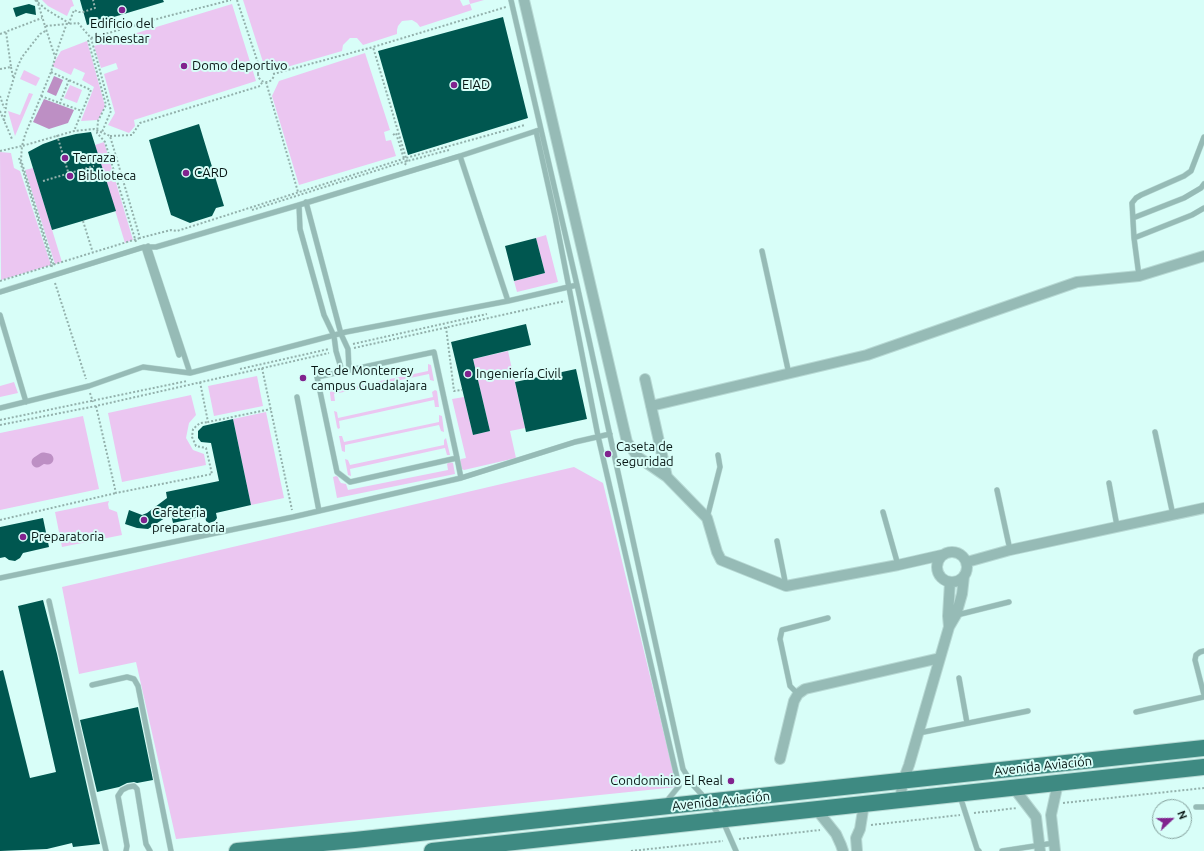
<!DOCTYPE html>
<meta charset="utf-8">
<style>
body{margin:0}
#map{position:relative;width:1204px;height:851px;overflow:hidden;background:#d8fef8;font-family:Ubuntu,sans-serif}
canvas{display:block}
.north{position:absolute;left:1152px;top:799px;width:40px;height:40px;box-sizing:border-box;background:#d8fef8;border:1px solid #85a19d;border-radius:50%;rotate:68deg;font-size:11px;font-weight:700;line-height:16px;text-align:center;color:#081614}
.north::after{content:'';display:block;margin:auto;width:14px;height:18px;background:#81238e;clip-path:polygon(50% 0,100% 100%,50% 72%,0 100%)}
</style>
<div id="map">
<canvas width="1204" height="851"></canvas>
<div class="north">N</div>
</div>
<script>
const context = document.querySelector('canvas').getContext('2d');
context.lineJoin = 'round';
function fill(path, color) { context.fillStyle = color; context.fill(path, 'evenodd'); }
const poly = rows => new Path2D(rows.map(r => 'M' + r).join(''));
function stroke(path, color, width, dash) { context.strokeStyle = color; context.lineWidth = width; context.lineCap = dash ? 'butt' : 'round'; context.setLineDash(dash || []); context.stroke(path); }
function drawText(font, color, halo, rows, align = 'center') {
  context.font = font + ' Ubuntu,sans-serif'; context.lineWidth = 4; context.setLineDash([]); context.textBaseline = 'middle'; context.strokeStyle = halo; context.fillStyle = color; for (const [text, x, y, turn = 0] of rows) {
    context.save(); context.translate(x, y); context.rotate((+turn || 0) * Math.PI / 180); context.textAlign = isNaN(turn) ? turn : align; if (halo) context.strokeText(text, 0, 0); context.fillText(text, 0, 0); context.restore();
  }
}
const green = poly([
 [42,0,72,0,74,6,71,7,67,16,48,6],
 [243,0,460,0,463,6,470,4,469,0,484,0,470,4,472,10,420,27,417,23,412,20,402,21,398,26,397,30,397,34,363,45,357,38,350,38,343,45,342,51,280,69,277,63,269,60,263,62],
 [232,4,256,81,134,120,135,126,129,133,108,125,115,113,104,74,118,69,116,63,101,68,94,46],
 [87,41,105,106,98,120,81,121,94,87,82,80,85,73,74,68,71,75,52,66,61,51],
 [365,53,390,130,384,132,386,141,391,140,396,156,299,185,272,96,279,81],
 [24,70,40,78,36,86,20,79],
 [70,85,82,90,77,103,64,98],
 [29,93,33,94,15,136,8,111,20,115],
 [104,142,133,240,125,243,95,145],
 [0,152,11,153,14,168,20,171,51,265,1,280],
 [33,168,62,262,55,264,25,170],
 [546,235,558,282,517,292,514,281,545,273,536,238],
 [508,351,525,428,510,431,516,458,464,470,460,468,459,463,461,459,466,458,452,399,464,397,473,435,490,431,473,359],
 [428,364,431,365,434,381,430,380,429,374,334,394,335,401,331,401,329,385,332,385,333,391,428,371],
 [257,376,263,406,214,416,208,386],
 [14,382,18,393,0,397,0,386],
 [435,390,437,391,439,407,435,407,434,400,339,421,340,428,338,429,337,427,334,411,337,412,338,418,433,397,432,392],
 [191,395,196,415,189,423,186,438,193,450,204,454,206,465,122,482,108,413],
 [266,412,284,498,251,505,233,419],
 [439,415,442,416,444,432,441,431,439,425,345,445,345,452,342,451,339,436,342,436,344,442,439,422],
 [83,416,99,489,0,510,0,433],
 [446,438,450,455,447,455,445,448,350,469,351,476,348,475,345,459,348,460,350,465,444,445,444,440],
 [449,462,453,463,455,474,337,498,333,477,336,476,338,477,339,480,341,483,346,484,348,490,448,470,447,464],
 [574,467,603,483,677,787,176,839,136,662,79,674,62,587],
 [109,501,108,504,109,509,117,512,122,535,62,547,55,512]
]);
const water = poly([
 [54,76,63,80,56,96,47,92],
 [44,99,74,110,68,123,49,129,33,122]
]);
const canal = poly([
 [37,462,43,458,48,459]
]);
const building = poly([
 [80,0,163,0,164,2,87,25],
 [29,4,35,6,36,15,26,13,16,17,13,8],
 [503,17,528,118,408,155,378,51],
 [199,124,224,206,216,208,212,216,190,223,171,215,149,140],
 [91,132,116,211,52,230,28,152,43,144,60,138,76,134],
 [536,238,545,273,514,281,505,246],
 [526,324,531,345,473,359,490,431,473,435,451,342],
 [576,369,587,419,526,432,515,382],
 [233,419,251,505,216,513,217,518,215,521,209,523,206,521,205,516,173,523,171,514,148,529,137,528,125,524,129,510,142,515,147,513,167,498,166,492,219,481,211,443,201,442,198,438,198,431,203,426],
 [43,518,49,547,23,553,20,558,15,561,9,560,5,557,0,558,0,527],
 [43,600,57,654,100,844,73,847,72,843,47,849,0,851,0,671,3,670,30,778,56,772,18,606],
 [138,707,153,780,137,783,134,782,127,783,119,787,97,792,80,720]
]);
const path = poly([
 [35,0,47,10,69,23,74,10,79,12,83,12,95,8,93,0],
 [37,0,45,26,78,23,91,38,111,111,102,132],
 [237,0,260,69],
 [67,23,58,48,51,72,25,135,22,146,74,131,94,129,110,136,140,238,171,230,177,231,406,158,373,47,506,7],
 [45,26,55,57],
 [0,34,42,18],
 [91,38,164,17,231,0],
 [88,40,106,105,98,121,97,133,105,142,136,242],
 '258 74a8 8 0 1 1 16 0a8 8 0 1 1-16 0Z',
 [11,67,13,77],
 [0,69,11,67,6,32],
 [51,72,91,90,74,131],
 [273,74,373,47],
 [69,80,60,103,82,111],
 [266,82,298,192],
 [0,96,4,108],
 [41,96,60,103],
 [0,111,12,139],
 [4,121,7,100,17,68,22,57,40,34,47,30],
 [57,135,69,175],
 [393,135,396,133,404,159],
 [110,136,132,135,140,123,260,86,263,81],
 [0,151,22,146,21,160,54,266],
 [19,158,52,265,51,269],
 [405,165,407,161,406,158,525,125],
 [43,181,94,166],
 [252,210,400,163,449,150],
 [83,221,93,253],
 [0,281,140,238],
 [55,283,86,379],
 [446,327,454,391,462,390],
 [353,344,487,314],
 [354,348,565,301],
 [262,368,292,510],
 [240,369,329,349],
 [200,382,208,422,271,409],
 [90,393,93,402],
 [96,406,116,493,212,474,206,448,196,446,192,437,193,429,200,423,208,422],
 [0,420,187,381],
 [0,425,96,406,329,353],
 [0,520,116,493],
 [1063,803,1204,788],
 [974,813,1017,808],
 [871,825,960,815],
 [739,839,820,830],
 [631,851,723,841]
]);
const lane = poly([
 [511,0,577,285,683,769,693,785,705,798],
 [536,131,555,216,598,436,679,786,666,802],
 [460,156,508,301,577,285],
 [306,202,341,334,348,349,349,369],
 [299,205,300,229,324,315,334,336,336,351,342,371],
 [1133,218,1184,198,1201,188,1204,184],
 [1134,238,1132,203,1136,198,1141,195,1184,176,1191,171,1204,137],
 [148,246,190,373],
 [144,247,179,355],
 [762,251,789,374],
 [1139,276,1134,238,1192,215,1204,208],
 [0,292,144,247,156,247,299,205,460,156,539,130],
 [0,315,26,402],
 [434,352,457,458,350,482,337,472,317,377,434,352],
 [297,397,319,511],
 [0,408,89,386,143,367,190,373,346,332,508,301],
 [1155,432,1173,515],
 [457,458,461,478],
 [1109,483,1117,526],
 [997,490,1010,550],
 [883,512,898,565],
 [707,518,720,467,718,455],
 [777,541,786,586],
 [0,578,293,517,461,478,575,442,610,434],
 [49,601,106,851],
 [957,615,1009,602],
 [1204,651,1200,652,1196,655,1195,660,1204,695],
 [959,678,967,723],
 [92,685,127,677,134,679,138,686,171,851],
 [798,694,790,686,780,639,782,630,828,618],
 [1136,712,1204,697],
 [919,733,1028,711],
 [960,796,977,849,979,851],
 [711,804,722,819,736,851],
 [1196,807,1204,807],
 [126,851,127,846,118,796,122,790,128,787,134,786,137,789,146,844,150,851],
 [1002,851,1054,843]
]);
const street = poly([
 [524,0,627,442,638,457,667,477],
 [645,379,667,477,707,518,717,552,721,560,786,586,898,565,942,555],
 [651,406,867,355,1077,282,1139,276,1204,256],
 '937 567a15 15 0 1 1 30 0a15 15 0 1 1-30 0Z',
 [967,562,1010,550,1204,508],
 [949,627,948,616,950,582],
 [780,759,794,701,798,694,805,689,940,658],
 [1013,787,1036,817,1040,851],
 [900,800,903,781,909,765,949,627,956,615,962,594,964,576],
 [816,809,836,834,841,845,843,851],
 [857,851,856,838,860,829,864,804],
 [1055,851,1051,815,1058,783]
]);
const primary = poly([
 [237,851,355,840,1204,748],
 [432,851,1204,767]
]);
const markers = [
 [122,10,4,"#81238e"],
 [184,66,4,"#81238e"],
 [454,85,4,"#81238e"],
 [65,158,4,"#81238e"],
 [186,173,4,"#81238e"],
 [70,176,4,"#81238e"],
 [468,374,4,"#81238e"],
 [303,378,4,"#81238e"],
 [608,454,4,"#81238e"],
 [144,520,4,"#81238e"],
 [23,537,4,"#81238e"],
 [731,781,4,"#81238e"]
];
const poiNames = [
 ["Edificio del",122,24,"center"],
 ["bienestar",122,39,"center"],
 ["Domo deportivo",192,66],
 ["EIAD",462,85],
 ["Terraza",73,158],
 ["CARD",194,173],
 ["Biblioteca",78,176],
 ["Tec de Monterrey",311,371],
 ["campus Guadalajara",311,386],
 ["Ingeniería Civil",476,374],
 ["Caseta de",616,447],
 ["seguridad",616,462],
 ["Cafeteria",152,513],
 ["preparatoria",152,528],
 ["Preparatoria",31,537],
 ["Condominio El Real",723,781,"right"]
];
const streetNames = [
 ["Avenida Aviación",1043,766,-6],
 ["Avenida Aviación",721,801,-6]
];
fill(green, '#ebc6f1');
fill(water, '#bd8fc4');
stroke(canal, '#bd8fc4', 11);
fill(building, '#005750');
stroke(lane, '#b7d9d4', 6);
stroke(street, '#b7d9d4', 12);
stroke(primary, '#b7d9d4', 18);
stroke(path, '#93b1ac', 2, [2, 2]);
stroke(lane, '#96bbb6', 5);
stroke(street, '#96bbb6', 10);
stroke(primary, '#3e8a82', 16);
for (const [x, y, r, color] of markers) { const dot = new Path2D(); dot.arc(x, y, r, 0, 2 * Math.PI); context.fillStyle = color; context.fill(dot); stroke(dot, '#d8fef8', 1.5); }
drawText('13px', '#081614', '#d8fef8', poiNames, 'left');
drawText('13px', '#081614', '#d8fef8', streetNames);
</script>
